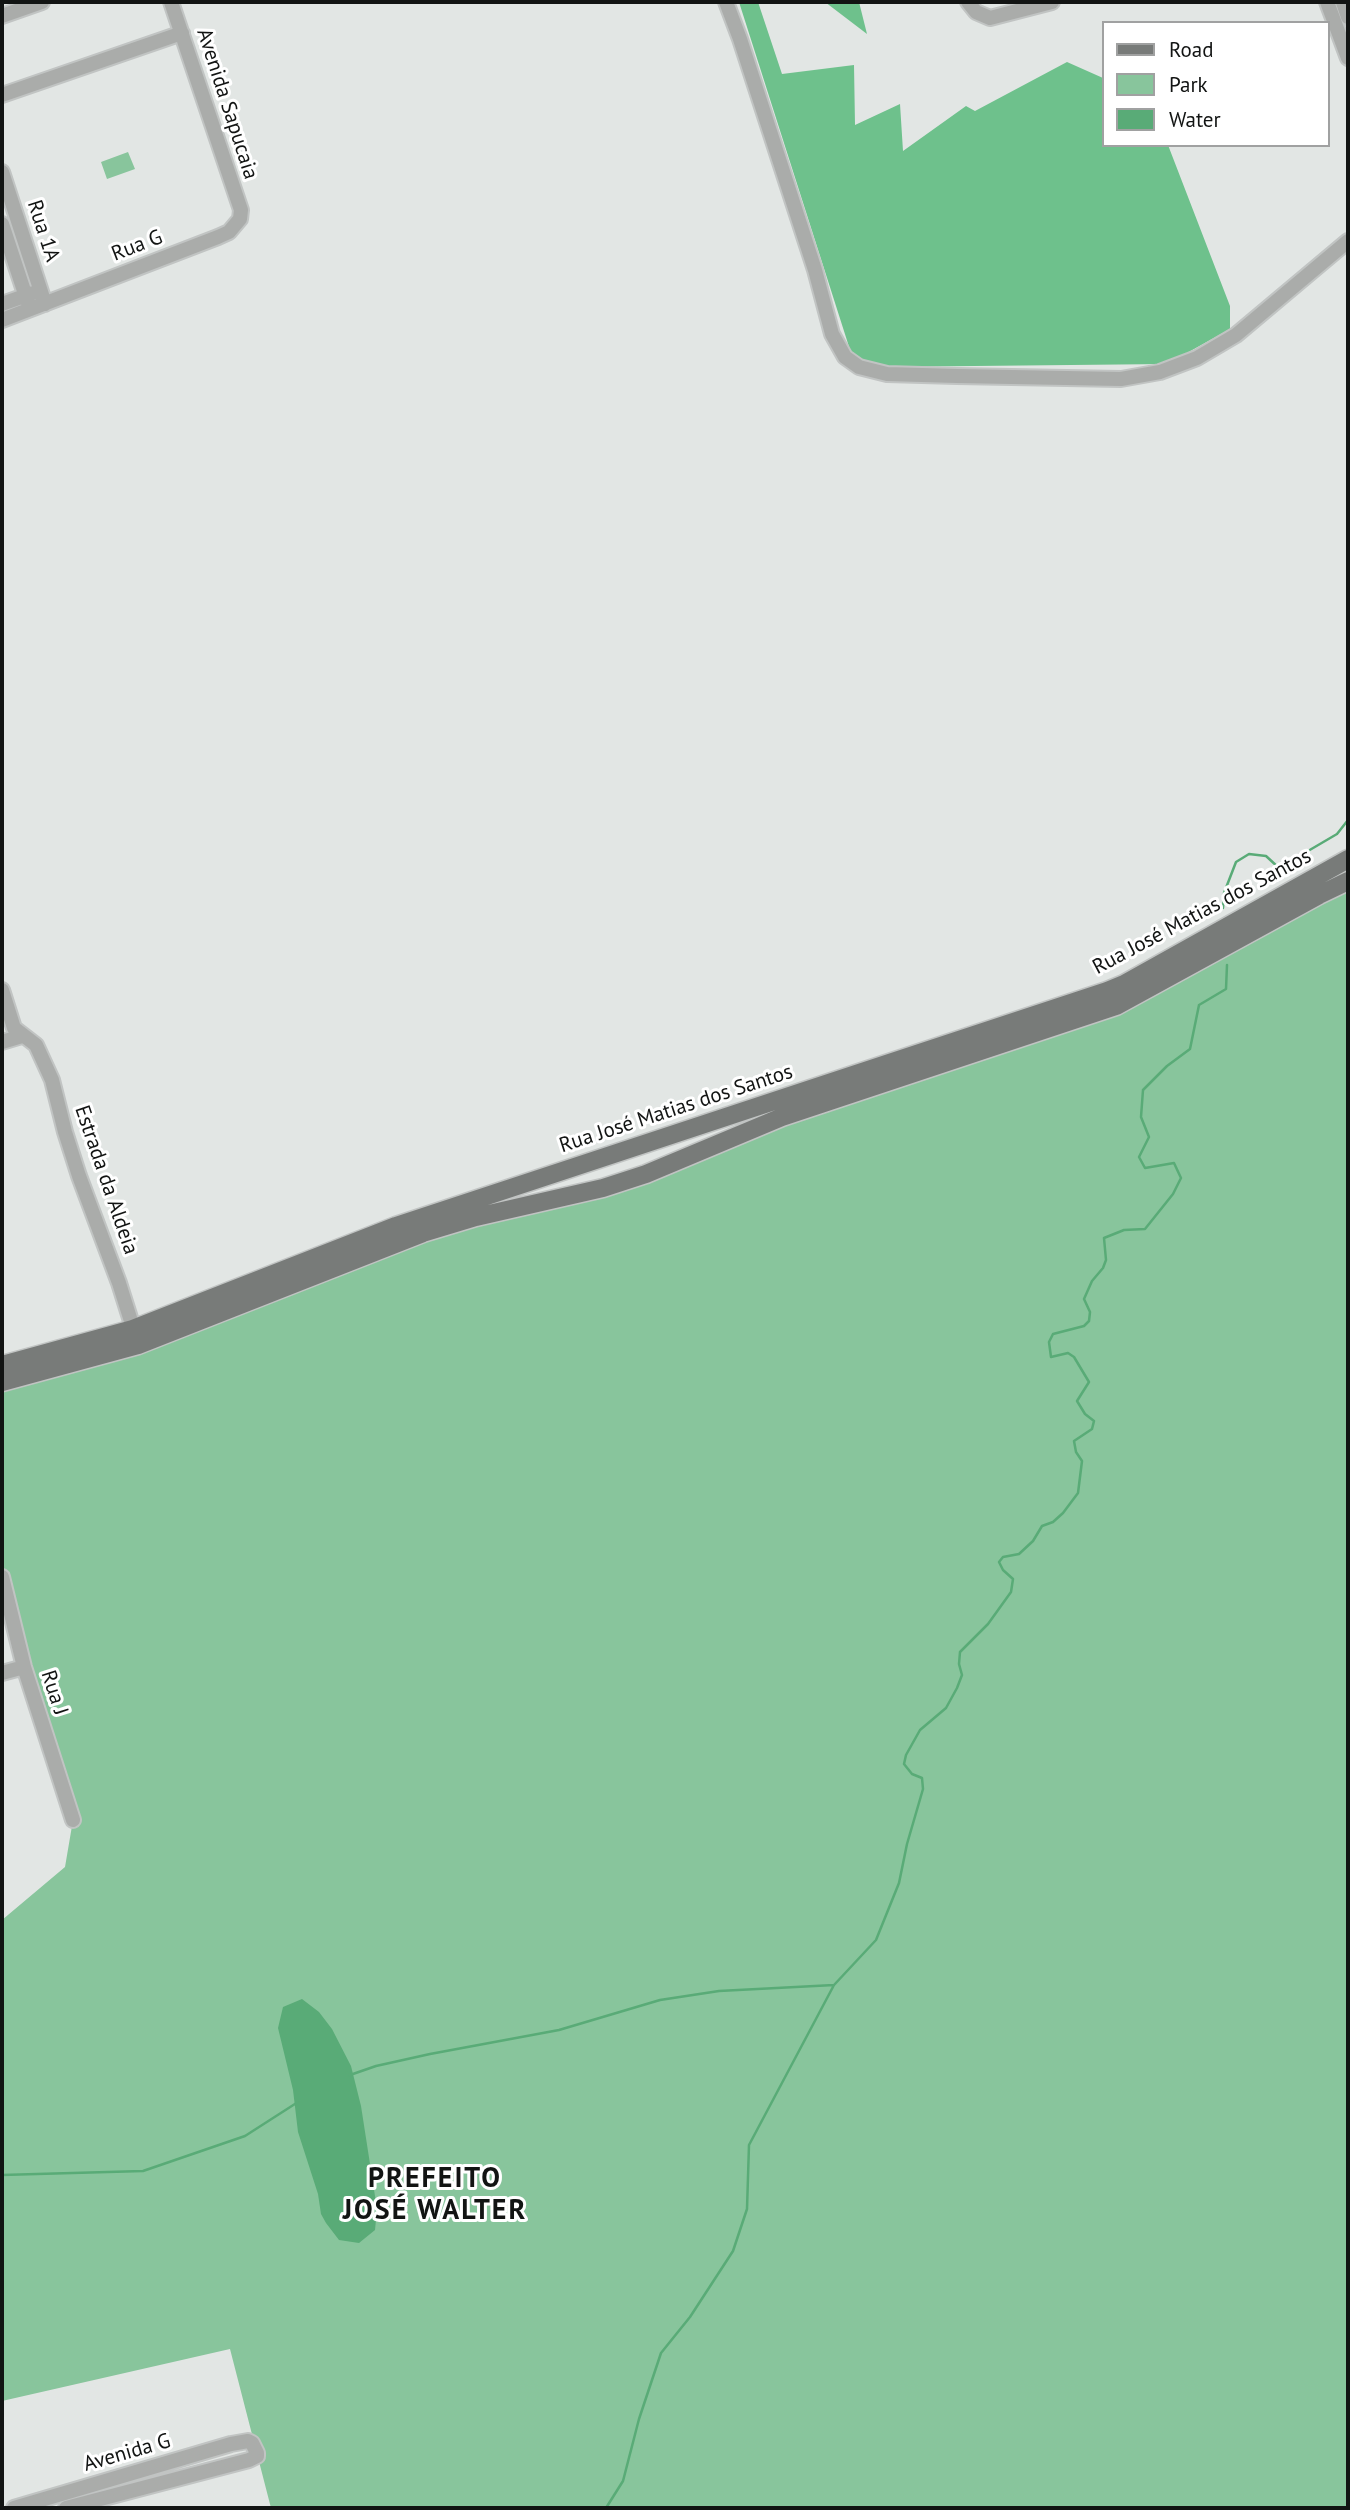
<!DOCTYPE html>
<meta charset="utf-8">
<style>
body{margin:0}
#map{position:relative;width:1350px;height:2510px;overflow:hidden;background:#e2e6e4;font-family:"PT Sans",sans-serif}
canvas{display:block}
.frame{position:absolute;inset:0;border:4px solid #121413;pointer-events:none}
.legend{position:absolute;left:1102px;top:21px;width:228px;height:126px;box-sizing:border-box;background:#fff;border:2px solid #a0a1a1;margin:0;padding:9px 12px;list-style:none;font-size:21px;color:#121413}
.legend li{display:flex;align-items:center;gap:14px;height:35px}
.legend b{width:35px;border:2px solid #a0a1a1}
</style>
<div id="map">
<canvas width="1350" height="2510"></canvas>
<div class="frame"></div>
<ul class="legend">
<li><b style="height:9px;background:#787b79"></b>Road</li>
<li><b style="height:19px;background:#88c59c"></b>Park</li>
<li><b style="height:19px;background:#59ab77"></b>Water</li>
</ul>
</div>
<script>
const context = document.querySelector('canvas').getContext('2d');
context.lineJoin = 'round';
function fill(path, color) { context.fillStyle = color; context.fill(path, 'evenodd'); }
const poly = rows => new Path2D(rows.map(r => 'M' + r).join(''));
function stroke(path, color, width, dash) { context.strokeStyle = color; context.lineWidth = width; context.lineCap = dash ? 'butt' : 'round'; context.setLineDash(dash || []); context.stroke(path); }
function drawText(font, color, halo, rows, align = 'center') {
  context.font = font + ' "PT Sans",sans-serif'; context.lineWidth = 6; context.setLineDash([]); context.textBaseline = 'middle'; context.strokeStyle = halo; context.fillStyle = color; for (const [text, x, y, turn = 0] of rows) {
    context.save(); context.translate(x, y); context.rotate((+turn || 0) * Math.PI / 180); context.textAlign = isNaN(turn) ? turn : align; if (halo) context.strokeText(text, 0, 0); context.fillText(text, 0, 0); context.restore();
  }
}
const green = poly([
 [128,152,135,169,107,179,101,162],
 [1348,881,1348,2508,271,2508,230,2349,2,2401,2,1920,65,1867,73,1820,2,1577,2,1382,370,1253,603,1188,782,1117]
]);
const forest = poly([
 [739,2,758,2,782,74,854,65,855,125,900,104,903,151,966,106,975,111,1067,62,1103,78,1103,145,1168,145,1230,306,1230,329,1167,364,878,367,851,353],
 [825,2,859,2,867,34]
]);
const water = poly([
 [302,1999,319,2012,332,2029,351,2066,361,2106,377,2209,375,2230,359,2243,339,2240,326,2223,321,2214,318,2194,298,2132,293,2090,278,2028,283,2007]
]);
const stream = poly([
 [1223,908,1224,893,1236,862,1249,854,1266,856,1279,868,1337,834,1348,820],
 [350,2075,376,2066,430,2054,559,2030,660,2000,719,1991,834,1985],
 [2,2175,143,2171,245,2136,298,2102],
 [606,2508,623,2481,639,2419,661,2353,690,2317,733,2251,747,2209,749,2145,834,1985,876,1940,899,1883,907,1844,923,1789,922,1778,912,1774,904,1764,906,1755,920,1730,946,1708,957,1688,962,1675,959,1664,960,1652,988,1624,1011,1592,1013,1579,1003,1570,999,1562,1003,1557,1019,1554,1033,1541,1042,1526,1053,1522,1063,1513,1078,1493,1082,1461,1076,1452,1074,1441,1092,1429,1094,1421,1085,1414,1077,1401,1089,1382,1074,1357,1068,1353,1051,1357,1049,1342,1053,1334,1084,1326,1089,1321,1090,1312,1084,1299,1092,1281,1103,1268,1106,1260,1104,1238,1124,1230,1145,1229,1173,1194,1181,1178,1174,1163,1145,1168,1139,1157,1149,1137,1141,1117,1143,1090,1167,1066,1190,1049,1199,1005,1226,989,1227,965]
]);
const minor = poly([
 [726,2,740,39,815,270,832,334,845,357,859,367,887,374,957,376,1121,379,1160,372,1197,358,1236,335,1348,241],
 [968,2,976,12,990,18,1052,2],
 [1327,2,1348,58],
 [1343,2,1348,17],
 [2,16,42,2],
 [2,95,182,33],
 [2,172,45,304],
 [2,224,30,309],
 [2,304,33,293],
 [2,320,218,237,229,232,240,219,241,210,171,2],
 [2,990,14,1028,36,1045,52,1080,65,1132,79,1176,119,1283,136,1337],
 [2,1042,22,1036],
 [2,1577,24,1667,73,1820],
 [2,1673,24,1667],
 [14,2508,231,2444,248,2441,252,2443,257,2453,257,2456,249,2460,66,2508]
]);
const major = poly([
 [2,1365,133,1329,396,1226,1107,991,1124,984,1348,859],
 [2,1382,138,1345,423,1233,476,1217,603,1188,646,1174,782,1117,1116,1006,1319,895,1348,881]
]);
const streetNames = [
 ["Avenida Sapucaia",227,104,72],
 ["Rua 1A",43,231,72],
 ["Rua G",137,246,-21],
 ["Rua José Matias dos Santos",1202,912,-28],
 ["Rua José Matias dos Santos",676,1109,-18],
 ["Estrada da Aldeia",106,1180,71],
 ["Rua J",54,1693,72],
 ["Avenida G",127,2453,-16]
];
const districtNames = [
 ["PREFEITO",435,2179],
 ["JOSÉ WALTER",435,2211]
];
fill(green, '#88c59c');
fill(forest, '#6ec18c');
fill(water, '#59ab77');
stroke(stream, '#59ab77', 2.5);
stroke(minor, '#c1c4c3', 18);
stroke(major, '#c1c4c3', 21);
stroke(minor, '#aaacaa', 14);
stroke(major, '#787b79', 18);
drawText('21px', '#121413', '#fff', streetNames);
context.letterSpacing = '2px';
drawText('bold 28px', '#121413', '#fff', districtNames);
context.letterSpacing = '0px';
</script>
